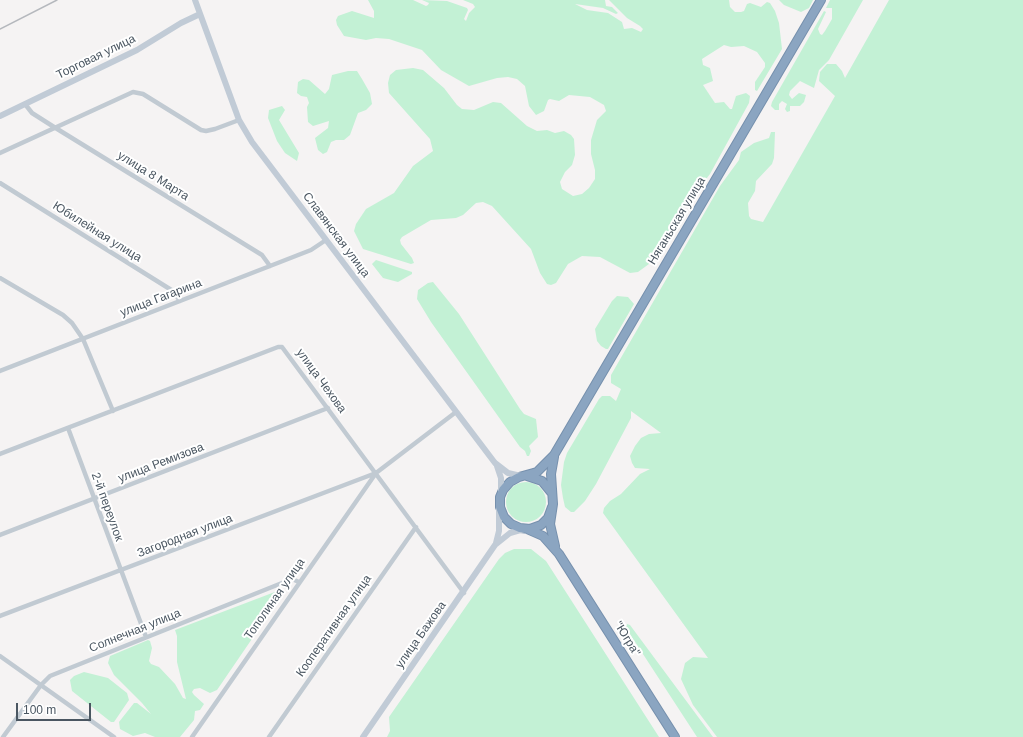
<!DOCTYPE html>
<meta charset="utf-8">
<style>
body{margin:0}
#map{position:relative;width:1023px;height:737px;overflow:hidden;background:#f5f3f3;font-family:Arial,sans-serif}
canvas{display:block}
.scale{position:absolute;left:16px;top:703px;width:75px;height:18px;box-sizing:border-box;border:2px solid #4a5661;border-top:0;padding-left:5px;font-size:12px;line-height:14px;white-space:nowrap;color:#4a5661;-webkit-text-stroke:3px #fff;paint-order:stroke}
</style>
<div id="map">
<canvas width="1023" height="737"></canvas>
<div class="scale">100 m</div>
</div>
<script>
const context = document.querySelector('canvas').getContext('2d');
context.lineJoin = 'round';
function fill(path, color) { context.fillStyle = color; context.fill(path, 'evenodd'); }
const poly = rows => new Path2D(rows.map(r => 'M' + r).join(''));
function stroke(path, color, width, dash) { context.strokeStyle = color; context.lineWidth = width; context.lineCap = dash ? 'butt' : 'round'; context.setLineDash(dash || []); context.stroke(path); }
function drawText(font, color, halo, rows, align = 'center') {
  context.font = font + ' Arial,sans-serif'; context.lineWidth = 4; context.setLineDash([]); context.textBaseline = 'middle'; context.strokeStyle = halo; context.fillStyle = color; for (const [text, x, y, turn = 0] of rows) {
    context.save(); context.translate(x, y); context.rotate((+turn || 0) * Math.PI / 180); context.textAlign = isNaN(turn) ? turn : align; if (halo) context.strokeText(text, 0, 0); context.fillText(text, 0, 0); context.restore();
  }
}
const green = poly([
 [368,0,413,0,426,6,428,5,429,3,422,0,447,1,467,8,468,10,464,19,466,21,469,13,475,7,473,4,463,0,605,0,606,6,612,7,618,13,616,14,603,8,575,4,587,10,608,13,622,22,624,29,632,28,641,32,643,29,640,26,627,18,609,0,729,0,730,7,735,12,741,12,744,11,747,4,750,3,761,7,767,2,770,3,775,11,779,23,782,49,757,91,755,90,755,82,765,67,765,63,757,52,744,46,731,47,724,45,702,59,703,65,710,68,713,81,703,85,715,103,724,102,730,109,732,109,736,96,746,93,750,96,749,103,710,174,703,183,697,185,649,264,638,272,630,273,600,257,582,256,568,264,556,283,551,285,547,284,540,273,531,249,492,206,483,202,476,203,463,215,456,218,431,220,402,237,400,240,401,244,412,258,414,263,411,264,363,249,354,231,356,224,366,209,394,193,413,166,433,151,430,139,389,93,388,83,390,75,396,70,413,68,423,70,444,88,457,105,462,109,474,110,493,102,501,103,527,126,537,131,547,130,555,133,564,131,571,135,574,139,575,155,572,165,565,172,560,182,562,189,573,196,582,194,589,188,595,179,595,170,591,154,591,140,597,120,606,111,604,105,590,97,569,95,559,101,550,99,548,100,544,111,536,115,529,106,525,86,517,79,508,77,497,78,469,86,441,70,422,50,389,39,376,38,366,40,344,36,337,25,336,20,338,16,352,11,374,18,374,11],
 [779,0,813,0,809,8,801,12,784,5],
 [830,0,863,0,829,60,819,70,814,88,800,81,790,91,789,95,792,99,799,93,806,95,804,102,800,106,790,106,790,111,787,112,785,109,787,104,782,101,779,104,779,110,775,110,771,106,772,102,824,11,826,12,818,29,820,34,822,35,825,31,832,19,832,8,826,8],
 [889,0,1023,0,1023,737,717,737,693,705,681,679,685,663,693,657,708,658,603,513,604,508,610,501,621,494,640,474,650,469,635,468,632,463,630,456,635,446,641,438,649,434,661,433,631,411,631,418,596,484,585,501,574,512,571,512,565,507,563,498,561,485,564,462,567,453,599,399,602,396,610,396,616,401,621,389,611,383,611,375,720,186,739,160,741,152,754,143,769,138,771,132,775,132,774,158,772,164,756,181,755,191,748,203,749,216,751,219,763,222,835,96,819,81,820,72,827,64,836,64,842,71,845,78],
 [348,71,357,71,362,79,370,93,372,104,366,110,358,113,350,135,344,140,336,140,331,142,327,152,323,154,318,150,315,138,328,128,329,121,313,126,308,122,307,107,309,103,307,97,301,96,297,93,298,82,303,79,309,80,325,94,329,89,332,75],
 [282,106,285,110,279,120,299,153,297,161,285,153,277,141,268,118,269,110],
 [376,260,412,272,412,274,398,282,383,278,372,264],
 [433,282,459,314,520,409,524,414,536,419,538,437,529,446,531,451,529,456,527,456,525,451,520,447,431,322,417,299,418,290,428,283],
 [617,296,628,297,634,304,608,349,606,349,601,346,597,341,595,329,612,301],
 '506 502a20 20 0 1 1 40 0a20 20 0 1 1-40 0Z',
 [514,549,531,549,546,561,659,737,387,737,390,731,389,717,499,559,505,553],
 [280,590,284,592,217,690,210,693,200,688,194,689,192,692,194,695,204,704,200,710,195,711,194,720,180,737,155,737,145,733,133,736,120,729,119,722,134,703,137,703,151,714,142,703,114,675,108,663,110,656,148,640,150,641,152,648,149,661,151,664,159,667,175,684,183,698,186,699,177,662,177,636,175,630],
 [627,624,630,625,713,737,697,737,626,628],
 [84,672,108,678,127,693,129,700,114,722,111,722,72,691,70,680,74,676]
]);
const street = poly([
 [25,104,32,113,54,127,262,255,270,266],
 [0,153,133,92,143,94,201,130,206,131,215,129,239,120],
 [0,183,173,291,180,301],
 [0,278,63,315,72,323,83,339,113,411],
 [0,371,270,266,311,250,326,240],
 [68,428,146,637],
 [0,454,278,347,282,347,464,593],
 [0,535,328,408],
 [0,616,376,473,456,412],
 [0,656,114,737],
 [3,737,41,685,50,676,287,581,292,579,299,582],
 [192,737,376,473],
 [269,737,416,527]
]);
const secondary = poly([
 [195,0,239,120,252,142,495,463,508,473,521,476],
 [0,116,137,50,181,23,200,14],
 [497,466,501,478,501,492],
 [496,543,499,531,499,507],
 [363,737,495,545,510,533,524,529]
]);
const highway = poly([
 [554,457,551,474,553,504,550,524,555,546],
 [527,476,542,481,551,492],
 [552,507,548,518,541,525,530,529,520,528,511,524,504,517,500,507,500,497,503,490,510,482,519,477,537,472,554,455,821,0],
 [527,529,543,536,559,554,675,737]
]);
const rail = poly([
 [0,29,57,0]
]);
const streetNames = [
 ["Торговая улица",96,57,-26],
 ["улица 8 Марта",153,176,32],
 ["Няганьская улица",677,221,-59],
 ["Юбилейная улица",97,232,32],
 ["Славянская улица",336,235,53],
 ["улица Гагарина",161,298,-21],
 ["улица Чехова",321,381,54],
 ["улица Ремизова",161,463,-21],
 ["2-й переулок",107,507,70],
 ["Загородная улица",185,536,-21],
 ["Тополиная улица",275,599,-55],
 ["Кооперативная улица",334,626,-55],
 ["Солнечная улица",135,631,-22],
 ["улица Бажова",421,635,-55],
 ["\"Югра\"",627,639,58]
];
fill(green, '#c3f1d5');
stroke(highway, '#7690ad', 10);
stroke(street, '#c1cad2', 4.5);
stroke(secondary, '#c1cbd6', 6);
stroke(highway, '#8ba5c1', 8);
stroke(rail, '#b5b8bd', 1.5);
drawText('12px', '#4a5661', '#fff', streetNames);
</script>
